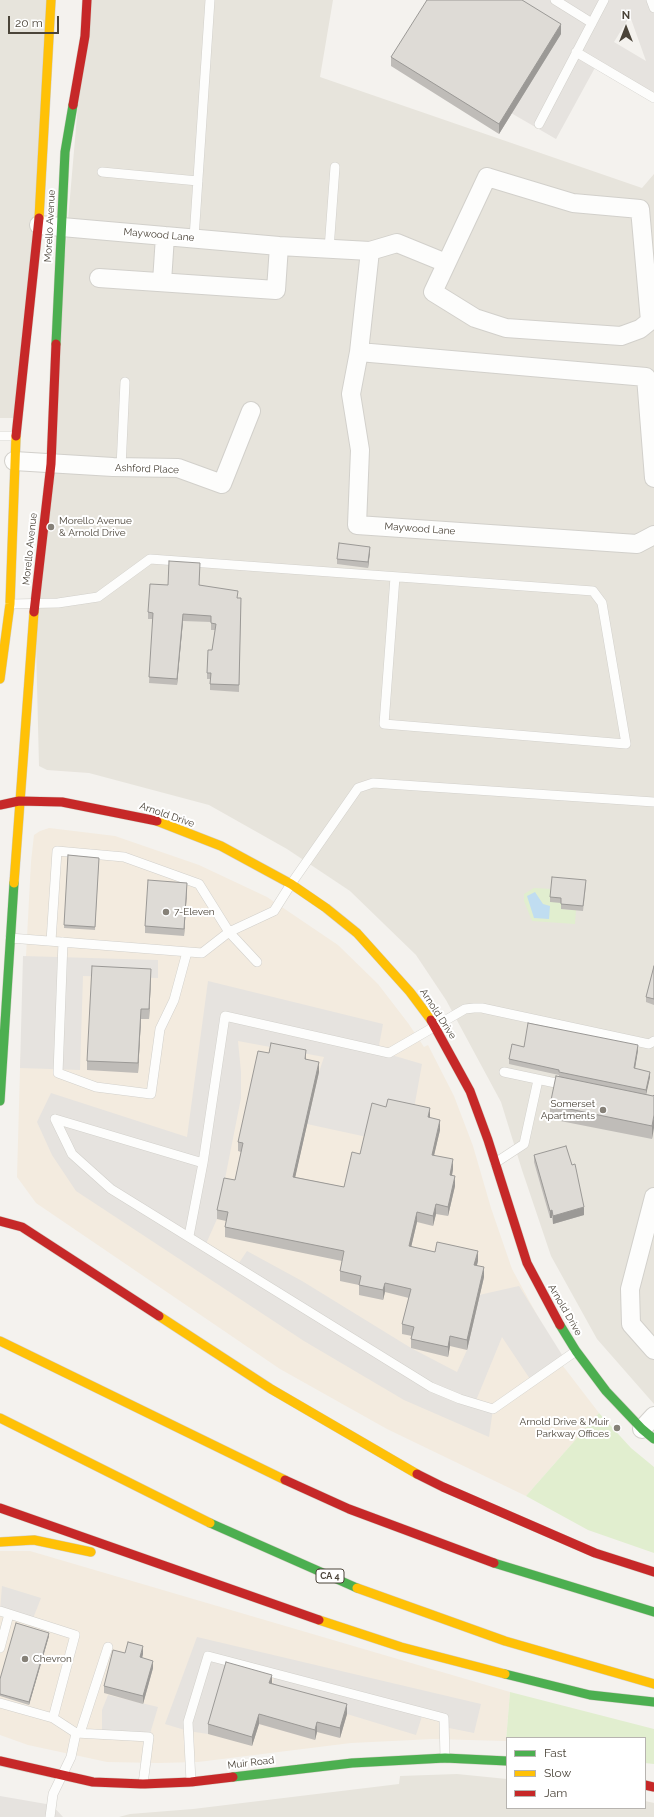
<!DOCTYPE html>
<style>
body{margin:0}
#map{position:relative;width:654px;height:1817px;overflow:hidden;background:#f4f2ee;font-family:Raleway,sans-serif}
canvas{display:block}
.legend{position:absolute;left:506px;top:1737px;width:140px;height:72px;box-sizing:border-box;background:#fff;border:1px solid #b7b4b0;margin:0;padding:5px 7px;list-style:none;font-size:12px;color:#4b4439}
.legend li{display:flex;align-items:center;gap:8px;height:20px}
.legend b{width:20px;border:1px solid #b7b4b0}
.north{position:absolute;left:606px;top:8px;width:40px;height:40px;-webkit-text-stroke:3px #fff;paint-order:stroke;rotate:0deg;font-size:11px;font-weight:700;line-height:16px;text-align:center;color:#4b4439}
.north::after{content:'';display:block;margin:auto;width:14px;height:18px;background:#4b4439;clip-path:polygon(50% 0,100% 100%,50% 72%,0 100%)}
.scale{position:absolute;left:8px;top:16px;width:51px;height:18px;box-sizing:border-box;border:2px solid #4b4439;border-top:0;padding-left:5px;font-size:12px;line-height:14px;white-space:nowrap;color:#4b4439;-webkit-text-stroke:3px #fff;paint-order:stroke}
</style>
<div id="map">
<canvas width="654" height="1817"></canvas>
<ul class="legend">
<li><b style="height:5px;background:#4caf50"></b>Fast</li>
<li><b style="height:5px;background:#ffc107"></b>Slow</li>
<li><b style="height:5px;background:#c62828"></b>Jam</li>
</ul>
<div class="north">N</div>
<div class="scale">20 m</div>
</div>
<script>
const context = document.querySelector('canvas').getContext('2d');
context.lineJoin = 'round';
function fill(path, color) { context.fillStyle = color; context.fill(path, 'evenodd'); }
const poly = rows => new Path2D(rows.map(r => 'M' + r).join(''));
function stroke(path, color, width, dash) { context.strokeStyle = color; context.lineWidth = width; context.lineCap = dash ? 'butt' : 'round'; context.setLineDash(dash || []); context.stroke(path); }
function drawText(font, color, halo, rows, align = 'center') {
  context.font = font + ' Raleway,sans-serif'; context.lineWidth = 4; context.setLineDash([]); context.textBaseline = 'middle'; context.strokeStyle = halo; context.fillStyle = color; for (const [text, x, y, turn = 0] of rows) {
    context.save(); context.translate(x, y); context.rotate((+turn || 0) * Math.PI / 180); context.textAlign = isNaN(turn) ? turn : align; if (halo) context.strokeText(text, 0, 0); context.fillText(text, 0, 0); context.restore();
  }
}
const residential = poly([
 [0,0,51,0,18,418,0,418],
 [87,0,333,0,320,77,642,188,654,174,654,1404,597,1339,551,1256,522,1170,501,1102,446,1000,416,955,350,891,287,849,209,805,89,773,47,770,39,766,35,603],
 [457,1774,507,1779,507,1808,645,1808,645,1801,654,1803,654,1817,119,1817,130,1814,193,1809,399,1784,400,1776]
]);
const commercial = poly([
 [49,828,115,836,199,865,267,897,338,945,378,984,408,1023,424,1047,428,1045,454,1096,473,1146,491,1208,512,1269,555,1348,553,1353,599,1413,526,1496,387,1429,280,1369,36,1203,17,1177,20,1069,31,862,34,835,40,831],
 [0,1551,30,1551,510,1692,506,1741,433,1739,351,1743,198,1762,158,1763,107,1762,28,1745,0,1735]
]);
const green = poly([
 [534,888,552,889,561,903,561,909,576,910,575,924,532,921,524,901,524,894],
 [599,1413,631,1448,654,1467,654,1553,588,1530,526,1496],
 [510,1692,654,1729,654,1764,645,1763,645,1738,507,1738,506,1741]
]);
const parking = poly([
 [507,0,654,0,654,98,597,64,556,139,511,113],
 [630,16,646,61,614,42],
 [23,956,158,960,158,978,83,976,80,1070,20,1068],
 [208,981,383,1024,378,1051,422,1064,413,1114,367,1137,307,1124,319,1072,324,1057,238,1041,241,1072,241,1098,217,1219,205,1246,237,1266,247,1251,302,1281,411,1348,457,1372,467,1350,479,1295,519,1286,564,1358,532,1382,502,1337,475,1403,493,1409,489,1437,404,1400,304,1341,76,1191,52,1155,37,1122,51,1093,187,1137],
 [2,1586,41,1598,32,1621,0,1611],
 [197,1637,481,1704,474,1733,444,1727,444,1718,423,1713,416,1735,347,1714,272,1684,276,1674,226,1672,208,1734,188,1731,165,1724],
 [108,1695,158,1707,149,1737,102,1735,102,1710],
 [0,1796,52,1805,63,1817,0,1817]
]);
const water = poly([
 [535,892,543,904,550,906,549,919,534,918,527,896]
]);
const lane = poly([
 [555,0,592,23],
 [651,0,654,8],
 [576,52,654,98],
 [539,124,604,0],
 [102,172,198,181],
 [194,238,210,0],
 [329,249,335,167],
 [0,436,16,436],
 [121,467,125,382],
 [10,604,58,603,98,597,150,559,593,591,602,603,626,744,384,724,395,577],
 [10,938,202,953,229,932,274,911,291,884,358,788,373,783,654,802],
 [51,941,57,851,124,857,199,884,229,932,257,962],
 [63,942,58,1073,96,1087,151,1094,160,1029,174,1000,187,952],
 [504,1072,565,1085],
 [55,1119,72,1154,111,1189,431,1387,460,1399,493,1409,576,1351],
 [55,1119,203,1163],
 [495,1163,524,1144,538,1080],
 [189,1236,203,1163,225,1016,389,1053,465,1009,474,1008,482,1008,649,1044,654,1041],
 [0,1611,75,1635,53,1718,0,1703],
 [0,1648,9,1614],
 [76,1733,149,1737,143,1784],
 [80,1733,108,1647],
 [191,1782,188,1722,208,1656,444,1718,445,1758],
 [50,1817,53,1794,71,1757,76,1733,53,1718]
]);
const street = poly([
 [487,177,573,203,640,209,650,321,640,329,621,336,506,328,475,318,433,292,487,177],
 [39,225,279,246,370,251,397,243,446,263],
 [370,251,359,352,351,394,360,450,357,525,637,544,654,535],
 [99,278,276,290,279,246],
 [162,282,165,236],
 [359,352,646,377,654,478],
 [14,461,113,467,178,468,222,484,251,411],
 [654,1197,630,1289,631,1324,654,1350],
 [642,1429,654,1416]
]);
const fast = poly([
 [56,344,65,152,73,105],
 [0,1101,14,883],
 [560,1325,576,1351,606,1391,642,1429,654,1439],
 [210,1523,357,1588],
 [494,1563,654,1612],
 [505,1674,590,1695,654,1702],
 [233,1777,352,1763,445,1758,507,1761]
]);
const slow = poly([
 [39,218,51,0],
 [0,679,10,604,16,436],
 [157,821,221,846,291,884,326,908,357,933,410,992,431,1020],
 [14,883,34,612],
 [159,1316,271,1389,417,1474],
 [0,1341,285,1480],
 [0,1418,210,1523],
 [0,1542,34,1540,91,1552],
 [357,1588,505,1641,654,1684],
 [319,1620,401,1647,505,1674]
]);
const jam = poly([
 [73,105,85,36,87,0],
 [16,436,39,218],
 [34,612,51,464,56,344],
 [0,805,19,801,62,802,157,821],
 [431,1020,470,1091,488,1140,527,1263,560,1325],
 [0,1221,22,1227,159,1316],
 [417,1474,443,1487,595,1553,654,1572],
 [285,1480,349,1509,494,1563],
 [0,1508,319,1620],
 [0,1761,93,1782,143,1784,191,1782,233,1777],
 [645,1785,654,1787]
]);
const wall = poly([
 [561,34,499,134,391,66,391,57],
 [370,552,368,568,337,564,337,559],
 [200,570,199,585,237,598,241,598,239,692,210,690,210,679,207,679,207,673,212,650,215,630,211,630,211,622,183,621,177,685,149,683,153,619,148,619,148,612,168,585],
 [68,855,99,858,95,930,64,928],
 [586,885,583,911,561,909,561,903,550,902,550,897],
 [187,890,184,936,145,933,145,926],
 [654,966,654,1005,646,1002,646,997],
 [151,978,149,1019,141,1019,138,1073,87,1070,87,1061],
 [524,1047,638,1050,635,1069,650,1077,646,1094,653,1096,652,1139,550,1119,550,1105,559,1075,509,1064,509,1059],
 [269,1053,306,1059,319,1072,295,1177,344,1187,360,1154,430,1118,440,1130,434,1155,453,1169,452,1176,455,1186,448,1216,436,1214,433,1226,417,1222,411,1247,435,1252,478,1261,477,1265,484,1277,467,1350,450,1346,448,1357,411,1348,411,1339,412,1336,402,1334,402,1324,409,1298,385,1292,383,1300,359,1295,359,1285,340,1281,340,1271,342,1261,225,1237,225,1227,226,1221,217,1219,217,1210,235,1180,241,1152,238,1151,238,1142],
 [534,1155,584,1215,553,1224,552,1218,550,1218,534,1162],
 [49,1636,29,1705,0,1696,0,1679],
 [125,1653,143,1654,142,1658,153,1668,143,1704,104,1693,104,1686],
 [272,1683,347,1714,340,1738,317,1732,315,1740,259,1724,252,1746,208,1734,208,1724]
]);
const shadedWall = poly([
 [561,24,561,34,499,134,499,124],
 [370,547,370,552,368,568,368,562],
 [183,614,183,621,177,685,177,679],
 [187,883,187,890,184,936,184,929],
 [151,969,151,978,149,1019,149,1009],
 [141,1009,141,1019,138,1073,138,1063],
 [638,1045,638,1050,634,1074,634,1068],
 [306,1050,306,1060,305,1059],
 [319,1062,319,1072,293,1187,293,1177],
 [650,1072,650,1077,646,1095,646,1090],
 [430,1108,430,1118,428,1117],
 [654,1115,654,1128,652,1139,652,1126],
 [440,1120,440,1130,432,1164,432,1155],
 [453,1159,453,1169,450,1185,450,1175],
 [455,1176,455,1186,448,1216,448,1207],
 [436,1204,436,1214,433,1226,433,1216],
 [584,1207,584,1215,553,1224,553,1216],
 [552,1210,552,1218,550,1218,550,1211],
 [417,1212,417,1222,409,1256,409,1246],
 [478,1251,478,1261,474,1275,474,1265],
 [484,1267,484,1277,467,1350,467,1340],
 [385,1283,385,1292,383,1300,383,1290],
 [450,1336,450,1346,448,1357,448,1347],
 [49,1633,49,1636,29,1705,29,1702],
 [143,1646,143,1654,140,1665,140,1657],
 [153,1661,153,1668,143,1704,143,1696],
 [272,1675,272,1684,269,1683],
 [347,1704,347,1714,340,1738,340,1728],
 [259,1714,259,1724,252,1746,252,1737],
 [317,1722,317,1732,315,1740,315,1730]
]);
const building = poly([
 [427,0,522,0,561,24,499,124,391,57,427,0],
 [339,543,370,547,368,562,337,559,339,543],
 [169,561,200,563,199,585,238,591,237,598,241,598,239,685,210,684,211,673,207,673,208,650,212,650,216,624,211,623,211,616,183,614,177,679,149,677,153,613,148,612,150,584,168,585,169,561],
 [68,855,99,858,95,927,64,925,68,855],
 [552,877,586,880,583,906,561,904,561,898,550,897,552,877],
 [148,880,187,883,184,929,145,926,148,880],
 [92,966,151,969,149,1009,141,1009,138,1063,87,1061,92,966],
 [654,966,654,999,646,997,654,966],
 [528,1023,638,1045,634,1068,650,1072,646,1090,559,1072,559,1070,509,1059,512,1044,524,1047,528,1023],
 [271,1043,306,1050,305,1059,319,1062,293,1177,344,1187,352,1152,360,1154,372,1103,386,1107,388,1099,430,1108,428,1117,440,1120,432,1155,453,1159,450,1175,455,1176,448,1207,436,1204,433,1216,417,1212,409,1246,435,1252,437,1242,478,1251,474,1265,484,1267,467,1340,450,1336,448,1347,411,1339,414,1327,402,1324,411,1289,385,1283,383,1290,359,1285,361,1276,340,1271,344,1251,225,1227,228,1212,217,1210,224,1178,235,1180,243,1143,238,1142,258,1051,269,1053,271,1043],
 [556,1076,653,1096,654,1095,654,1115,652,1126,550,1105,556,1076],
 [566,1146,572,1165,575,1164,584,1207,553,1216,552,1210,550,1211,534,1155,566,1146],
 [16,1623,49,1633,29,1702,0,1694,0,1679,16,1623],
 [128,1642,143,1646,140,1657,153,1661,143,1696,104,1686,113,1650,125,1653,128,1642],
 [226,1662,272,1675,269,1683,347,1704,340,1728,317,1722,315,1730,259,1714,252,1737,208,1724,226,1662]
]);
const markers = [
 [51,527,4,"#868178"],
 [166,912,4,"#868178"],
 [603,1110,4,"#868178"],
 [617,1428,4,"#868178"],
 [25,1659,4,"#868178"]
];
const shields = [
 [330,1576,28]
];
const shieldNames = [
 ["CA 4",330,1576]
];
const streetNames = [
 ["Morello Avenue",50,226,-87],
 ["Maywood Lane",159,235,5],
 ["Ashford Place",147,469,2],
 ["Maywood Lane",420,529,4],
 ["Morello Avenue",30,549,-84],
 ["Arnold Drive",167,815,19],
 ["Arnold Drive",438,1014,57],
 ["Arnold Drive",565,1310,60],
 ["Muir Road",251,1763,-7]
];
const poiNames = [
 ["Morello Avenue",59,521],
 ["& Arnold Drive",59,533],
 ["7-Eleven",174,912],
 ["Somerset",595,1104,"right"],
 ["Apartments",595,1116,"right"],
 ["Arnold Drive & Muir",609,1422,"right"],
 ["Parkway Offices",609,1434,"right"],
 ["Chevron",33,1659]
];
fill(residential, '#e7e4dc');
fill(commercial, '#f3ebdf');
fill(green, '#e1eecf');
fill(parking, '#e6e3df');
fill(water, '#c0ddf1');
stroke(lane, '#d2d0cb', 10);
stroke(street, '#d2d0cb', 20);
stroke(fast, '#d3cfc5', 10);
stroke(slow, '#d3cfc5', 10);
stroke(jam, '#d3cfc5', 10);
stroke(lane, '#fdfdfc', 9);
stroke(street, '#fdfdfc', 18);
stroke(fast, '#4caf50', 9);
stroke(slow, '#ffc107', 9);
stroke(jam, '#c62828', 9);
fill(wall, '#bfbcb8');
fill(shadedWall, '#9b9996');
fill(building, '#dedbd6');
stroke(building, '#9b9996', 1);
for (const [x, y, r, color] of markers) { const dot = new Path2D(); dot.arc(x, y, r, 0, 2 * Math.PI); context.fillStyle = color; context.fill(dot); stroke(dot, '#fff', 1.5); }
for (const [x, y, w] of shields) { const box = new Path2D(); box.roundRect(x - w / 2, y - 7, w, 14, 3); context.fillStyle = '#fff'; context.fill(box); stroke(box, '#4b4439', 1); }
drawText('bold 9px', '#4b4439', null, shieldNames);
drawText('10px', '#4b4439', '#fff', streetNames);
drawText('10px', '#4b4439', '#fff', poiNames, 'left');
</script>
